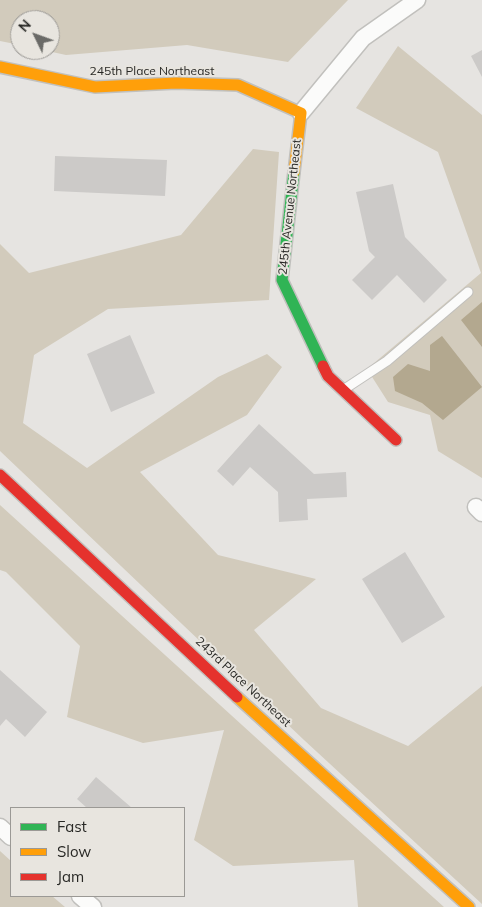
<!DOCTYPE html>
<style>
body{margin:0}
#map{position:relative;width:482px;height:907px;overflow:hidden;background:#e6e4e1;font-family:Mulish,sans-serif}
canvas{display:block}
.legend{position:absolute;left:10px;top:807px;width:175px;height:90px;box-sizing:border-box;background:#e8e5df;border:1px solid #9b9995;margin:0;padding:6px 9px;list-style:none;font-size:15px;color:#282825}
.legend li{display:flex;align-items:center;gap:10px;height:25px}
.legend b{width:25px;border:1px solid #9b9995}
.north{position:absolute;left:10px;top:10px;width:50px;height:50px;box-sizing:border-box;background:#e8e5df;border:1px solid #9b9995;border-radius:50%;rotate:312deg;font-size:14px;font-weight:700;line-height:20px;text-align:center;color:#282825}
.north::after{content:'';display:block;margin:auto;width:18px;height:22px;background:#6a6a67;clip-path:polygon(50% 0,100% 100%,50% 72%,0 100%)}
</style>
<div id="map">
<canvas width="482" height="907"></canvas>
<ul class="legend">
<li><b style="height:6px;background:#30b455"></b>Fast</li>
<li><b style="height:6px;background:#ff9f0a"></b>Slow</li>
<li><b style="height:6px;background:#e5322d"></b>Jam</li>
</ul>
<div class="north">N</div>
</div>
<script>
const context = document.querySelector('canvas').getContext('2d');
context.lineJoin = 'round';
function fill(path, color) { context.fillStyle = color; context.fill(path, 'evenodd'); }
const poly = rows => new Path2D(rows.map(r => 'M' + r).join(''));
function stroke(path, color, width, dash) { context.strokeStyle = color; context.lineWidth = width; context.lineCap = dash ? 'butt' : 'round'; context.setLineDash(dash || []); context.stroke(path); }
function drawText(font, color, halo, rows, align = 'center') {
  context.font = font + ' Mulish,sans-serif'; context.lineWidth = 4; context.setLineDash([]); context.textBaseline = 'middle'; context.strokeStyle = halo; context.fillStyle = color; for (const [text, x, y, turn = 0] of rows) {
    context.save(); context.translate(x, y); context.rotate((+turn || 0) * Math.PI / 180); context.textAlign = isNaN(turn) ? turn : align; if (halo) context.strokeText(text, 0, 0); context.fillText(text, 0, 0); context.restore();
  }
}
const green = poly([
 [0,0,348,0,288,62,187,45,66,55,43,50,50,50,50,20,20,20,20,45,0,41],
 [398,46,482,115,482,478,438,451,430,415,388,402,367,369,481,273,438,152,356,108],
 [253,149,279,152,269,300,108,309,34,355,23,423,87,468,218,377,267,354,282,367,247,415,140,472,218,555,316,579,254,630,321,708,408,746,482,686,482,904,304,740,0,451,0,244,29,273,181,235],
 [0,505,286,765,444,907,358,907,354,860,233,866,194,840,224,730,143,743,67,717,80,646,6,572,0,570],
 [0,851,11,861,11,896,52,896,65,907,0,907]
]);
const water = poly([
 [482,302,482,347,461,320],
 [442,336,482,387,443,420,422,403,395,391,393,377,408,364,430,371,430,345]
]);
const building = poly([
 [482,50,482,77,471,56],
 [55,156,167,160,165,196,54,191],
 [393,184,405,237,447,280,424,303,397,275,372,300,352,280,375,257,369,251,356,192],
 [130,335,155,393,111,412,87,354],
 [259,424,314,474,346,472,347,497,307,499,308,520,279,522,278,492,250,467,233,486,217,471],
 [405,552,445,617,402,643,362,579],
 [0,670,47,712,25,737,6,719,0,726],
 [96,777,132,808,87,808,77,799]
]);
const lane = poly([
 [343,390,387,361,468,292]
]);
const street = poly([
 [301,113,363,38,417,0],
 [476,507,482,513],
 [0,827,11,837],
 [80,896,93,907]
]);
const fast = poly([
 [294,172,282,280,323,366]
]);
const slow = poly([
 [0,67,95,87,176,83,238,85,301,113,294,172],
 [237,697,469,907]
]);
const jam = poly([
 [323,366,328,376,396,440],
 [0,475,237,697]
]);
const streetNames = [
 ["245th Place Northeast",152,71],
 ["245th Avenue Northeast",290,207,-84],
 ["243rd Place Northeast",243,682,43]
];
fill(green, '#d2cbbc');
fill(water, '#b3a88f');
fill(building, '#cccac8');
stroke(lane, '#c1c0bd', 11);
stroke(street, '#c1c0bd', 19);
stroke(fast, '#c1c0bd', 14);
stroke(slow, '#c1c0bd', 14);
stroke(jam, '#c1c0bd', 14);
stroke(lane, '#fbfbfa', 9);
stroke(street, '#fbfbfa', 16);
stroke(fast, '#30b455', 11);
stroke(slow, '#ff9f0a', 11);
stroke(jam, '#e5322d', 11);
drawText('12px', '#282825', '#e8e5df', streetNames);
</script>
